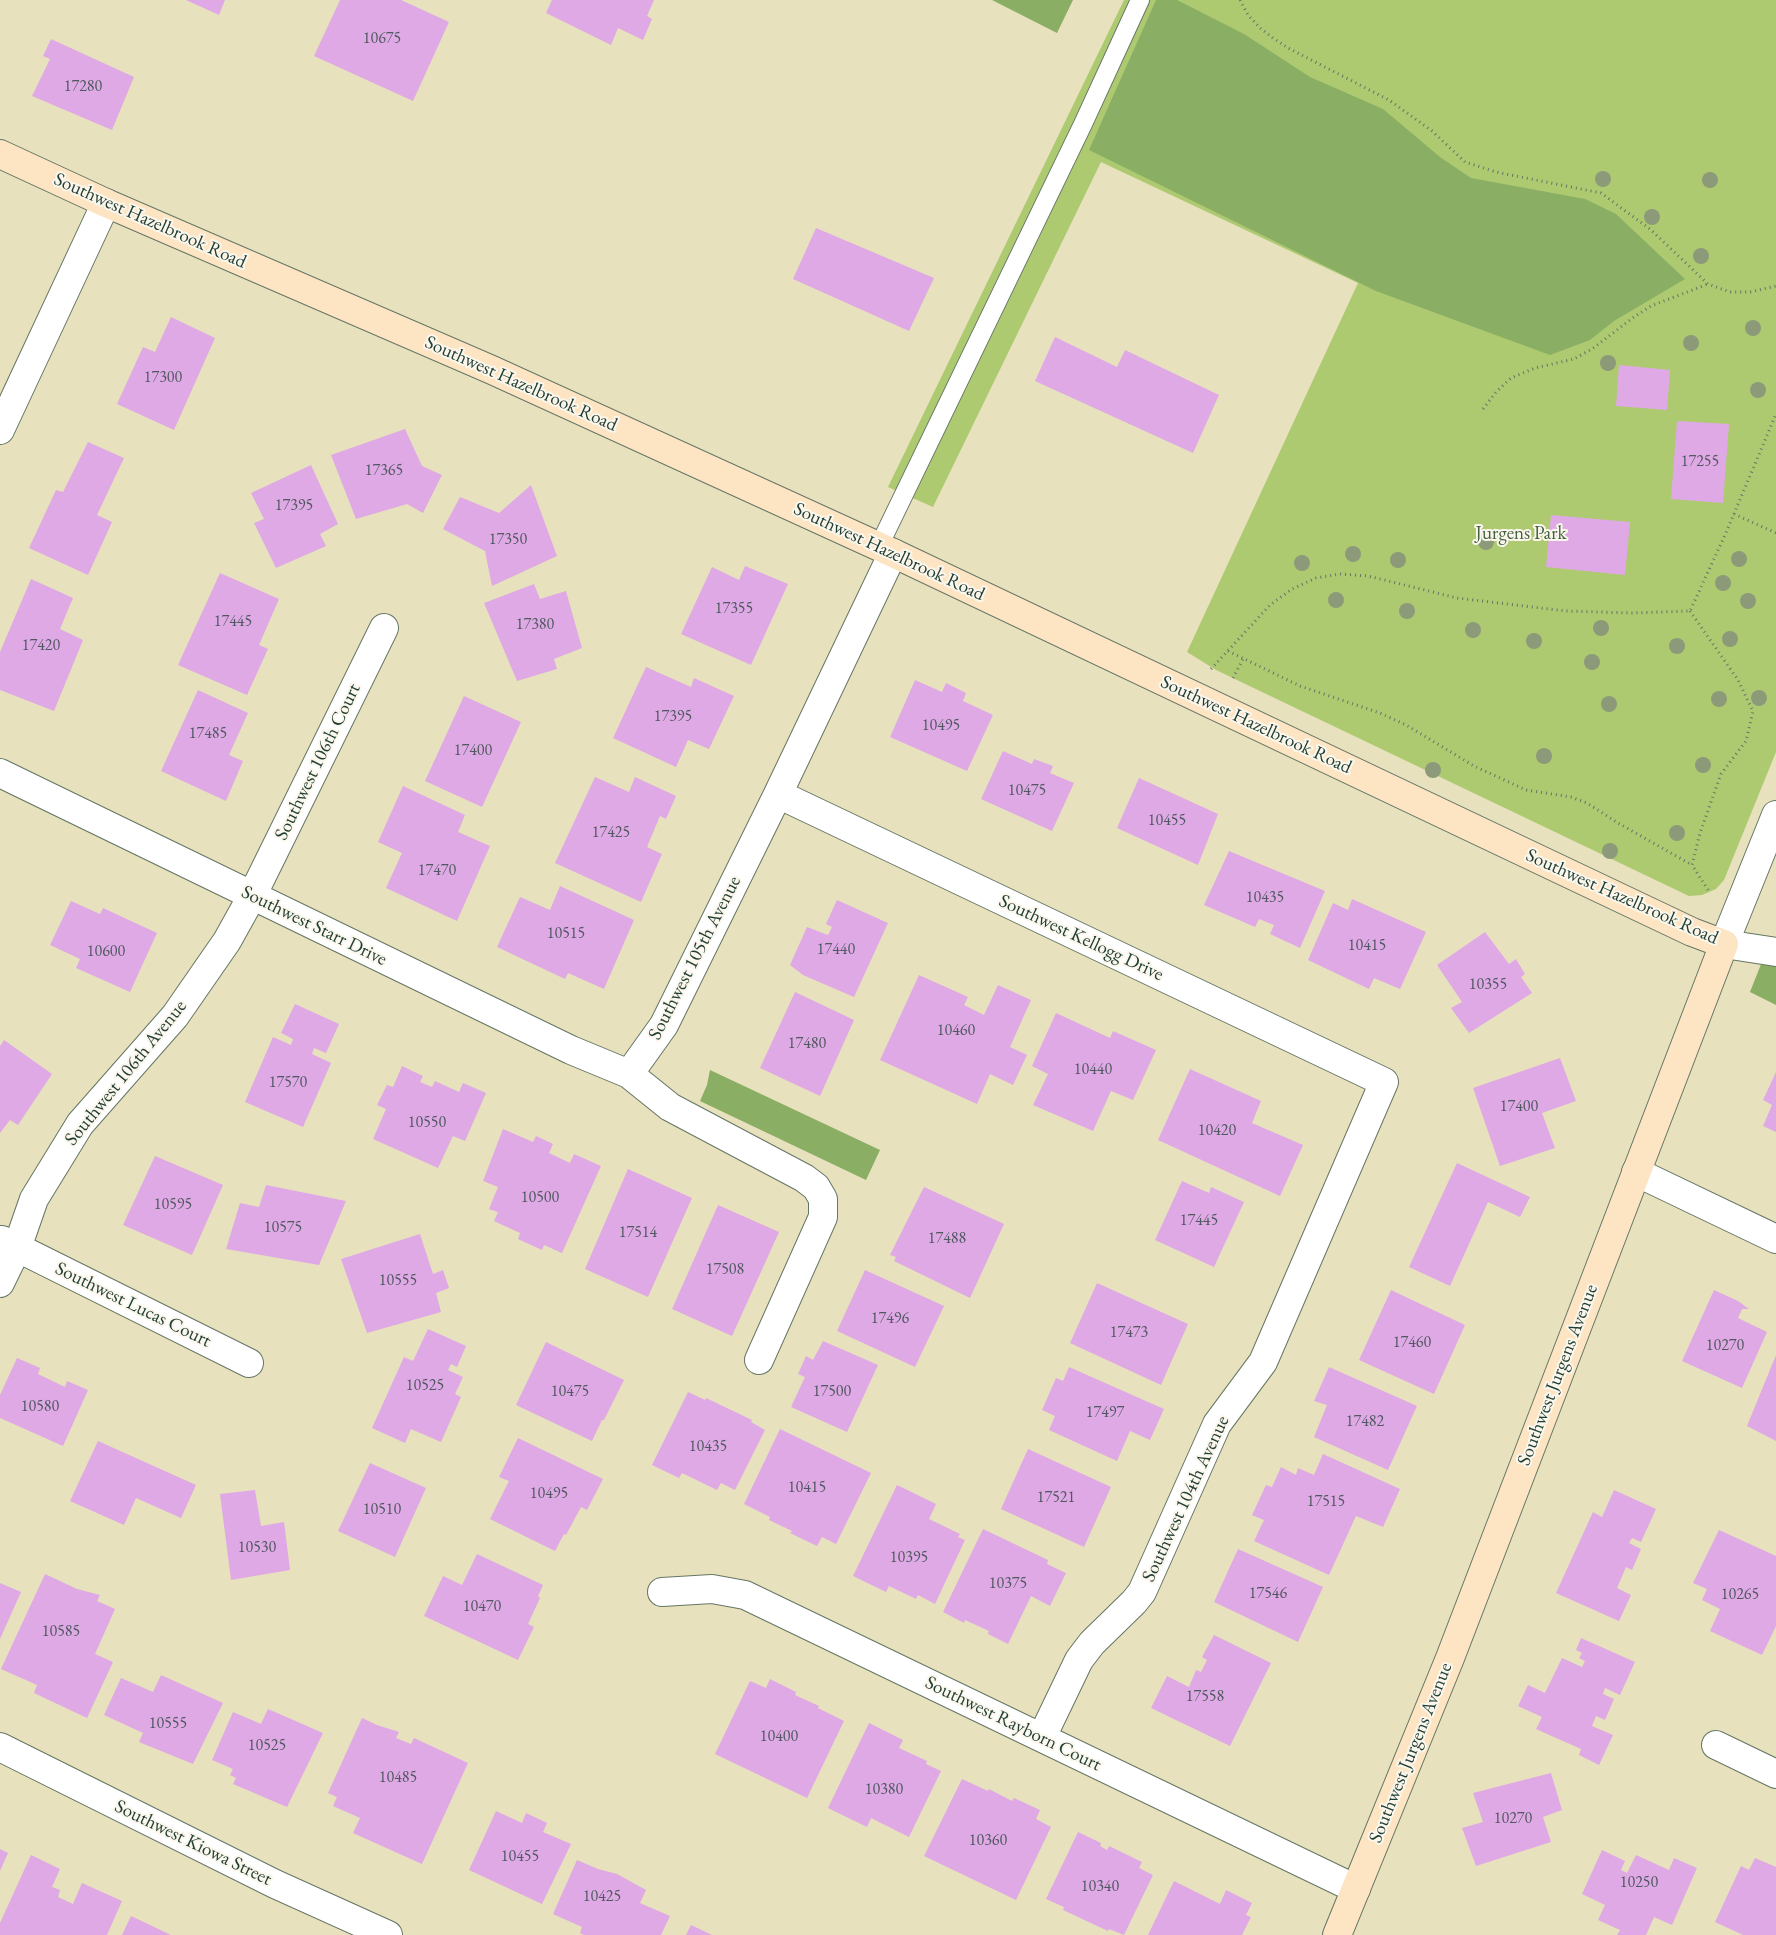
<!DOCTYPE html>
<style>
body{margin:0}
canvas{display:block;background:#e7e1bd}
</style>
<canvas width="1776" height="1935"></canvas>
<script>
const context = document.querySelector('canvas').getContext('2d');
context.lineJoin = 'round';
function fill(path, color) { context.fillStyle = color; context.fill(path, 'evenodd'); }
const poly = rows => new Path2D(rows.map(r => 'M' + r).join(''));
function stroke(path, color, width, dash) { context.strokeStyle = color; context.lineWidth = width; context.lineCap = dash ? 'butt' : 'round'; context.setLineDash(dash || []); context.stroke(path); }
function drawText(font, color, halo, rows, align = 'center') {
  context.font = font + ' "EB Garamond",serif'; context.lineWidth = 4; context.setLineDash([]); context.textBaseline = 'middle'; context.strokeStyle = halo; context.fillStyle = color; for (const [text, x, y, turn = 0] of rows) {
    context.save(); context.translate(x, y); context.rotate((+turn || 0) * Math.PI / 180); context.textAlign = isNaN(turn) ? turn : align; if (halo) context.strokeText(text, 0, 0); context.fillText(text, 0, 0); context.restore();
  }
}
const green = poly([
 [1124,0,1776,0,1776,752,1724,880,1716,889,1702,895,1689,896,1216,670,1187,652,1358,283,1101,162,933,507,888,487]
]);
const forest = poly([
 [992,0,1073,0,1057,33],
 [1156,0,1177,0,1244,34,1310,77,1383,109,1440,157,1471,178,1585,199,1616,214,1685,279,1614,321,1590,340,1550,355,1376,291,1089,150],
 [1765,954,1776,959,1776,1005,1750,992],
 [710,1070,880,1150,866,1180,700,1101,707,1085]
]);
const building = poly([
 [186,0,225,0,219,15],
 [340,0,401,0,449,22,413,101,314,56],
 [552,0,654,0,647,16,652,19,643,40,618,28,611,45,546,13],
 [51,39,134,77,112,130,32,96,50,59,43,56],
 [816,228,934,278,909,331,793,279],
 [171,317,215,338,174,430,117,404,143,347,155,352],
 [1055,337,1117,367,1125,350,1219,395,1193,453,1035,381],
 [1619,365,1670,370,1667,410,1616,406],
 [1677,421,1729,424,1723,503,1671,499],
 [405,429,422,466,442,475,423,513,407,504,356,519,331,455],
 [88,442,124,458,97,515,112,522,88,575,29,548,56,490,63,492],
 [311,465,338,524,320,534,326,546,276,568,254,523,264,519,251,493],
 [531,485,557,556,492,586,485,551,443,529,460,497,499,513],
 [1551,515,1630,522,1625,575,1546,567],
 [745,566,788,584,751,665,681,634,712,567,739,580],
 [220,573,279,599,259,645,268,649,247,695,178,665],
 [31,579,73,598,60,629,83,640,54,711,0,690,0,652],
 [534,584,540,599,566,591,582,648,554,659,557,669,517,681,484,603],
 [646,667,691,687,694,678,734,696,709,749,688,740,676,767,613,738],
 [915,680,942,692,946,683,966,693,963,701,993,715,967,771,890,737],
 [198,690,248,713,229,755,243,761,226,801,161,771],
 [464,696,521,722,482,807,425,781],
 [1003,751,1032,764,1034,759,1053,766,1050,773,1074,783,1052,831,981,799],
 [595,777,629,792,635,777,676,796,666,819,660,816,647,847,662,854,641,902,555,863],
 [1139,778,1218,814,1198,865,1117,828],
 [403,786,465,815,458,832,490,846,457,921,386,888,402,853,378,842],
 [1229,851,1325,891,1300,948,1270,934,1274,925,1259,919,1255,927,1204,905],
 [560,886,634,920,604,989,568,973,565,979,497,947,520,897,550,910],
 [1352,899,1426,932,1400,989,1374,978,1369,989,1308,960,1333,903,1348,910],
 [837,900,888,923,854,997,803,975,790,965,807,927,828,935,832,927,826,924],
 [71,901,100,914,103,908,157,933,130,992,76,968,80,959,50,945],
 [1485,932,1509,964,1516,959,1525,974,1521,977,1532,993,1469,1033,1451,1008,1462,1002,1437,965],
 [919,975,968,997,964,1005,984,1015,998,985,1031,1000,1010,1047,1027,1055,1013,1085,990,1074,977,1104,880,1060],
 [795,992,854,1020,820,1096,760,1068],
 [295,1004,339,1024,326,1053,314,1048,312,1054,331,1063,303,1127,245,1102,273,1037,291,1045,293,1039,281,1033],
 [1056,1013,1110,1038,1113,1031,1156,1050,1133,1100,1111,1091,1093,1131,1033,1105,1048,1074,1032,1066],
 [4,1040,52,1074,18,1125,10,1120,0,1133,0,1046],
 [1560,1058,1576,1101,1542,1113,1555,1148,1500,1166,1473,1088],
 [402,1066,423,1076,420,1082,432,1087,435,1081,459,1092,463,1083,486,1093,465,1141,453,1136,438,1168,373,1139,386,1109,377,1105,387,1085,393,1087],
 [1190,1069,1261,1101,1252,1123,1303,1145,1280,1196,1158,1140],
 [1776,1072,1776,1132,1763,1126,1772,1105,1763,1100],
 [503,1129,533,1142,536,1136,553,1144,549,1153,570,1163,574,1154,601,1166,562,1253,544,1245,542,1250,518,1239,520,1233,494,1221,498,1212,489,1209,498,1187,483,1181],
 [155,1156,223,1185,192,1255,123,1225],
 [1457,1163,1530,1197,1520,1217,1488,1202,1450,1286,1409,1267],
 [628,1169,692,1198,648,1297,585,1269],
 [1182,1181,1209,1193,1211,1187,1244,1202,1214,1267,1155,1240],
 [266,1185,346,1201,319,1265,226,1249,240,1203,259,1207],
 [924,1187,1004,1224,970,1298,894,1261,896,1257,890,1255],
 [718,1205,779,1232,732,1336,672,1309],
 [420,1234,433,1274,443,1270,449,1288,436,1293,441,1312,367,1333,341,1259],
 [865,1270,944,1306,915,1367,837,1331],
 [1097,1283,1188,1324,1161,1385,1070,1343],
 [1391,1290,1465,1325,1434,1394,1359,1360],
 [1714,1290,1738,1301,1749,1309,1742,1309,1738,1318,1767,1332,1742,1388,1682,1361],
 [428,1329,466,1346,457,1367,451,1364,448,1370,463,1377,455,1394,461,1397,441,1442,411,1429,405,1443,372,1428,404,1357,413,1361],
 [823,1341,878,1365,847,1432,791,1407,805,1377,798,1374,806,1356,813,1360],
 [546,1342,624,1380,604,1420,602,1420,592,1441,516,1405],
 [1776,1355,1776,1441,1747,1426],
 [17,1358,40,1368,38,1374,65,1387,67,1381,88,1390,63,1446,0,1418,0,1395],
 [1069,1367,1164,1409,1150,1440,1130,1431,1117,1461,1049,1430,1055,1416,1042,1410,1056,1378,1063,1381],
 [1329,1367,1417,1406,1388,1470,1314,1437,1327,1405,1314,1401],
 [688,1392,705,1400,706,1398,752,1420,751,1422,765,1430,735,1490,721,1483,717,1490,682,1473,679,1478,652,1465],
 [780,1429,871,1473,836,1544,822,1537,817,1546,790,1533,792,1531,769,1520,770,1517,744,1504],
 [518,1438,603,1479,587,1510,581,1507,566,1535,564,1534,555,1551,490,1519,509,1481,499,1477],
 [98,1441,196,1485,181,1518,136,1498,124,1525,70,1501],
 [1028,1449,1111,1487,1084,1547,1001,1509],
 [1323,1454,1400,1489,1383,1527,1356,1516,1329,1575,1254,1541,1264,1520,1252,1515,1266,1485,1272,1487,1281,1467,1296,1475,1298,1468,1314,1475],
 [370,1463,426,1488,395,1557,338,1531],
 [897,1485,936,1504,929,1519,960,1534,958,1537,965,1540,935,1604,918,1595,916,1599,889,1586,886,1592,853,1576],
 [255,1490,261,1526,284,1522,290,1570,231,1580,220,1494],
 [1614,1490,1656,1509,1641,1542,1632,1538,1629,1543,1641,1549,1632,1570,1626,1567,1617,1588,1631,1595,1619,1621,1556,1593,1593,1512,1602,1517],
 [983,1529,1048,1560,1047,1564,1066,1573,1050,1606,1031,1596,1008,1644,988,1634,989,1631,965,1620,964,1623,943,1612],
 [1719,1530,1776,1556,1776,1626,1762,1655,1710,1631,1720,1609,1702,1600,1707,1589,1693,1583],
 [1238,1549,1323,1587,1298,1642,1214,1602],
 [477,1554,543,1585,538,1596,540,1598,528,1624,534,1627,518,1660,424,1616,443,1576,462,1585],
 [45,1574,77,1589,100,1595,97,1601,115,1609,95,1654,113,1662,87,1718,34,1693,37,1685,1,1669],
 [0,1583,21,1592,0,1639],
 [1214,1635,1271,1663,1230,1746,1151,1708,1167,1676,1189,1687,1196,1670,1201,1672,1207,1660,1202,1657],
 [1581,1638,1635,1662,1620,1695,1605,1688,1603,1694,1614,1699,1605,1720,1596,1716,1592,1726,1613,1735,1599,1765,1579,1755,1581,1749,1536,1729,1542,1717,1518,1706,1528,1685,1545,1693,1562,1658,1582,1667,1585,1661,1579,1658,1582,1653,1576,1650],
 [161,1675,223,1703,193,1764,139,1742,143,1733,104,1715,121,1678,153,1692],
 [770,1679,796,1692,795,1695,819,1706,818,1708,844,1721,807,1798,715,1754,750,1681,766,1688],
 [268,1709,323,1733,287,1807,233,1784,236,1778,230,1775,233,1769,212,1760,233,1712,261,1724],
 [362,1718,377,1725,399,1732,396,1738,411,1744,414,1738,468,1763,422,1864,353,1833,360,1818,333,1806,337,1797,328,1793],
 [869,1723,903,1740,899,1748,927,1761,926,1764,941,1771,909,1837,871,1818,867,1827,828,1808],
 [1551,1773,1562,1810,1543,1817,1551,1842,1476,1866,1462,1828,1483,1822,1473,1793],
 [962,1779,988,1791,989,1789,1012,1801,1014,1798,1040,1810,1036,1819,1051,1827,1016,1900,924,1856],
 [496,1811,522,1823,526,1813,547,1823,543,1832,571,1844,542,1904,469,1870],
 [1078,1832,1101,1843,1100,1846,1107,1850,1109,1846,1142,1862,1139,1868,1153,1875,1124,1935,1109,1929,1108,1931,1063,1910,1064,1907,1046,1899],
 [0,1849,8,1853,0,1871],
 [1602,1850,1625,1861,1621,1870,1627,1873,1636,1855,1669,1870,1674,1858,1697,1868,1672,1925,1654,1917,1646,1935,1617,1935,1620,1930,1598,1920,1605,1905,1582,1894],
 [31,1855,60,1869,52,1887,60,1890,58,1897,73,1904,82,1883,122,1901,107,1935,0,1935,0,1923],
 [1755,1858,1776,1867,1776,1935,1743,1935,1715,1922,1741,1866,1749,1870],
 [577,1860,598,1869,617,1874,646,1890,640,1903,670,1916,661,1935,584,1935,580,1933,582,1927,553,1914],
 [1174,1881,1220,1904,1226,1890,1252,1903,1246,1915,1251,1917,1242,1935,1148,1935],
 [131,1916,171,1935,122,1935],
 [691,1925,712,1935,686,1935]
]);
const path = poly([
 [1240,0,1248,15,1260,28,1273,38,1288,48,1389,100,1432,131,1465,162,1496,172,1601,193,1650,229,1708,284,1730,292,1750,292,1776,286],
 [1483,409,1496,392,1511,378,1535,368,1574,359,1592,349,1634,317,1651,306,1708,284],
 [1734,514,1776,533],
 [1690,611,1738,680,1753,711,1746,741,1721,774,1700,833,1692,865,1710,893],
 [1228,651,1300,686,1380,713,1406,725,1474,766,1526,790,1571,797,1587,803,1618,823,1692,865],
 [1211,669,1270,605,1292,589,1316,578,1340,574,1368,576,1457,598,1566,611,1632,613,1690,611,1725,535,1776,414],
 [1233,678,1243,659]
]);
const lane = poly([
 [879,546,1083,124,1140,0]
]);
const street = poly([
 [0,430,106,203],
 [0,773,571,1050,629,1074,670,1107,804,1178,816,1187,823,1199,823,1217,759,1360],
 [778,794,1384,1082,1263,1362,1217,1424,1142,1592,1134,1602,1092,1643,1079,1660,1042,1737],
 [1776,815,1724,944,1776,952],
 [629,1074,664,1025,778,794,893,553],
 [1636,1172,1776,1239],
 [2,1240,249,1363],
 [0,1283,17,1248,34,1199,80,1124,175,1016,227,941,252,896,384,628],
 [662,1592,712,1589,745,1595,1356,1889],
 [1716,1745,1776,1774],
 [0,1747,275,1884,388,1935]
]);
const secondary = poly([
 [0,154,106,203,492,370,893,553,1692,932,1724,944,1450,1658,1337,1935]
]);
const trees = [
 [1603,179],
 [1710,180],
 [1652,217],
 [1701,256],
 [1753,328],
 [1691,343],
 [1608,363],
 [1758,390],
 [1486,542],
 [1353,554],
 [1739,559],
 [1398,560],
 [1302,563],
 [1723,583],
 [1336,600],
 [1748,601],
 [1407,611],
 [1601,628],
 [1473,630],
 [1730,639],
 [1534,641],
 [1677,646],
 [1592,662],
 [1759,698],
 [1719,699],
 [1609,704],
 [1544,756],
 [1703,765],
 [1433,770],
 [1677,833],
 [1610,851]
];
const numberNames = [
 ["10675",382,39],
 ["17280",83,87],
 ["17300",163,378],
 ["17255",1700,462],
 ["17365",384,471],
 ["17395",294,506],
 ["17350",508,540],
 ["17355",734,609],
 ["17445",233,622],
 ["17380",535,625],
 ["17420",41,646],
 ["17395",673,717],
 ["10495",941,726],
 ["17485",208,734],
 ["17400",473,751],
 ["10475",1027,791],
 ["10455",1167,821],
 ["17425",611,833],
 ["17470",437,871],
 ["10435",1265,898],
 ["10515",566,934],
 ["10415",1367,946],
 ["17440",836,950],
 ["10600",106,952],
 ["10355",1488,985],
 ["10460",956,1031],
 ["17480",807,1044],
 ["10440",1093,1070],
 ["17570",288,1083],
 ["17400",1519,1107],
 ["10550",427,1123],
 ["10420",1217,1131],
 ["10500",540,1198],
 ["10595",173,1205],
 ["17445",1199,1221],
 ["10575",283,1228],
 ["17514",638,1233],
 ["17488",947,1239],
 ["17508",725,1270],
 ["10555",398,1281],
 ["17496",890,1319],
 ["17473",1129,1333],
 ["17460",1412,1343],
 ["10270",1725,1346],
 ["10525",425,1386],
 ["10475",570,1392],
 ["17500",832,1392],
 ["10580",40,1407],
 ["17497",1105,1413],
 ["17482",1365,1422],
 ["10435",708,1447],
 ["10415",807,1488],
 ["10495",549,1494],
 ["17521",1056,1498],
 ["17515",1326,1502],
 ["10510",382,1510],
 ["10530",257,1548],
 ["10395",909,1558],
 ["10375",1008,1584],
 ["17546",1268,1594],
 ["10265",1740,1595],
 ["10470",482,1607],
 ["10585",61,1632],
 ["17558",1205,1697],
 ["10555",168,1724],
 ["10400",779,1737],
 ["10525",267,1746],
 ["10485",398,1778],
 ["10380",884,1790],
 ["10270",1513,1819],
 ["10360",988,1841],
 ["10455",520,1857],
 ["10250",1639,1883],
 ["10340",1100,1887],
 ["10425",602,1897]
];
const streetNames = [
 ["Southwest Hazelbrook Road",150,221,24],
 ["Southwest Hazelbrook Road",521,384,24],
 ["Southwest Hazelbrook Road",889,552,25],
 ["Southwest Hazelbrook Road",1256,725,25],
 ["Southwest 106th Court",318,762,-64],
 ["Southwest Hazelbrook Road",1622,897,24],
 ["Southwest Starr Drive",314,926,26],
 ["Southwest Kellogg Drive",1081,938,25],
 ["Southwest 105th Avenue",695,958,-63],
 ["Southwest 106th Avenue",126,1073,-51],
 ["Southwest Lucas Court",133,1305,26],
 ["Southwest Jurgens Avenue",1558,1375,-69],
 ["Southwest 104th Avenue",1186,1499,-65],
 ["Southwest Rayborn Court",1013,1724,26],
 ["Southwest Jurgens Avenue",1411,1753,-68],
 ["Southwest Kiowa Street",193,1843,26]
];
const parkNames = [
 ["Jurgens Park",1521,534]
];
fill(green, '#adca71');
fill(forest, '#8aae63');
fill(building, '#dfa9e5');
stroke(lane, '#657664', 20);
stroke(street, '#657664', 30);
stroke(secondary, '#657664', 30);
stroke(path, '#657664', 3, [1, 4]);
stroke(lane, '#fff', 18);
stroke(street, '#fff', 28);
stroke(secondary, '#fde5c4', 28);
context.fillStyle = '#8c9a7a';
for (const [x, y] of trees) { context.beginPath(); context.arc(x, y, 8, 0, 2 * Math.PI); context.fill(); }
drawText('16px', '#4f5860', null, numberNames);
drawText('19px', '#1f3d34', '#fbf7ec', streetNames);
drawText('19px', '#426043', '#fbf7ec', parkNames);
</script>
